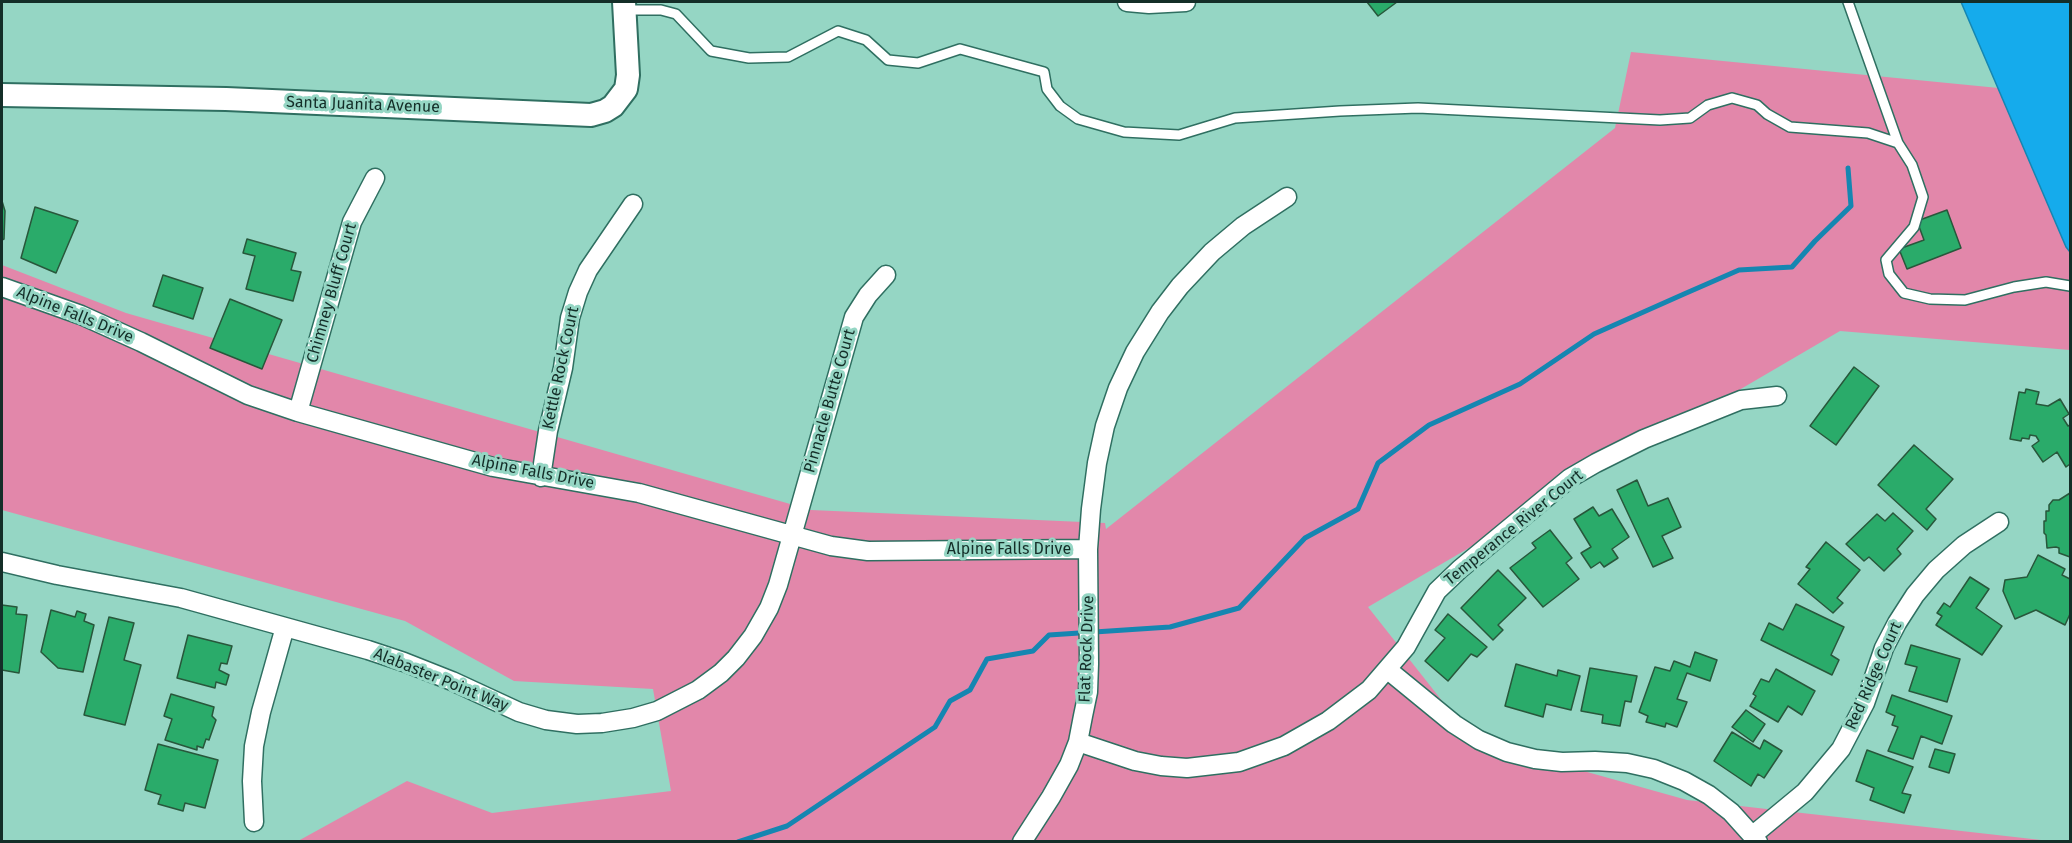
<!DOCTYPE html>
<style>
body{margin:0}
#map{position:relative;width:2072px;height:843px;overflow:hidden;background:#95d6c4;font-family:"Fira Sans",sans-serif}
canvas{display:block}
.frame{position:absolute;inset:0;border:3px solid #142e28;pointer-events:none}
</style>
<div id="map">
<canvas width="2072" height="843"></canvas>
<div class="frame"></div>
</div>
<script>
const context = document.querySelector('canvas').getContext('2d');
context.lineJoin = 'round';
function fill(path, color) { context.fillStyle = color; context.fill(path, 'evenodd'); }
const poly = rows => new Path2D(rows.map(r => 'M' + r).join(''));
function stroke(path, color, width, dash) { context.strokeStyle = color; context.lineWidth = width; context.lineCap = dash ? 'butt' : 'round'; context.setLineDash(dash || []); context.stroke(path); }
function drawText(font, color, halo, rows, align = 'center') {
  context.font = font + ' "Fira Sans",sans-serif'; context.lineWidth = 6; context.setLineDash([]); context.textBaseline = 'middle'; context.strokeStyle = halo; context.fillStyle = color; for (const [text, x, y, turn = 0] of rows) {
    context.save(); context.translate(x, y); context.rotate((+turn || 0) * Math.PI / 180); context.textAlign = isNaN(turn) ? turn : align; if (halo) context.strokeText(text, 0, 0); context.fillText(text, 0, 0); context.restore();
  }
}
const green = poly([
 [1631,52,2070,95,2070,350,1840,331,1368,607,1473,740,1687,800,2050,841,298,841,407,781,492,813,671,791,653,689,514,681,405,621,2,510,2,265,126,313,811,510,1105,523,1106,529,1615,128]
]);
const water = poly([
 [1961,2,2070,2,2070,252,2066,247,1961,2]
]);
const stream = poly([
 [738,842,787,826,935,727,950,701,970,690,987,659,1033,651,1049,635,1170,627,1239,608,1305,538,1358,509,1378,463,1429,425,1520,384,1594,334,1684,294,1739,270,1792,267,1815,241,1851,206,1848,168]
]);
const building = poly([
 [1367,2,1397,2,1378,16,1367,2],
 [2,201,5,211,4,239,2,240,2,201],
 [35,207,78,221,56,273,21,258,35,207],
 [1947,210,1961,248,1907,269,1899,249,1924,240,1917,221,1947,210],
 [247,239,296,253,291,270,301,272,293,301,246,289,255,256,243,253,247,239],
 [163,275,203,288,193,319,153,306,163,275],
 [230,299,282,320,262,369,210,348,230,299],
 [1854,367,1879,386,1836,445,1810,426,1854,367],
 [2026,389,2039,392,2036,404,2048,406,2060,399,2069,414,2063,418,2068,426,2070,425,2070,464,2066,467,2057,452,2043,462,2032,446,2039,441,2036,436,2030,435,2029,439,2022,438,2021,441,2010,439,2019,392,2025,393,2026,389],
 [1914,445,1953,479,1926,509,1936,519,1927,530,1878,485,1914,445],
 [1637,480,1648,506,1668,498,1681,527,1662,536,1673,558,1653,567,1617,490,1637,480],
 [2070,493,2070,557,2059,553,2059,548,2056,547,2047,548,2046,535,2044,533,2044,521,2046,521,2046,511,2049,511,2049,505,2053,500,2059,500,2070,493],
 [1593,507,1599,516,1612,509,1629,537,1612,549,1618,558,1604,567,1600,562,1591,568,1581,553,1591,547,1574,519,1593,507],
 [1893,513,1913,531,1897,549,1901,554,1884,571,1869,557,1864,561,1846,544,1877,514,1885,521,1893,513],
 [1550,530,1572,558,1566,563,1579,579,1543,607,1510,568,1536,548,1532,543,1550,530],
 [1826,542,1860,570,1837,598,1843,603,1833,613,1798,584,1810,569,1806,567,1826,542],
 [2038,555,2065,569,2062,575,2070,579,2070,614,2065,625,2036,610,2015,619,2003,591,2005,580,2027,577,2038,555],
 [1498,570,1526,598,1498,625,1503,630,1493,640,1461,608,1498,570],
 [1970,577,1989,589,1976,608,2002,626,1982,655,1936,625,1942,616,1937,613,1944,603,1950,607,1970,577],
 [1796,604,1844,627,1831,655,1839,660,1832,675,1761,640,1769,623,1783,630,1796,604],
 [2,605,17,607,16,614,27,615,19,673,2,670,2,605],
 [51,610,75,617,77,611,86,614,84,621,94,625,83,672,58,668,41,652,51,610],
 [1448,614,1487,647,1477,657,1471,654,1448,681,1425,661,1445,638,1435,630,1448,614],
 [109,617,134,623,124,660,141,665,125,725,84,715,109,617],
 [188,635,232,646,227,664,221,663,219,670,229,675,226,685,216,682,215,688,177,678,188,635],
 [1911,645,1960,659,1947,702,1909,691,1917,667,1905,664,1911,645],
 [1695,652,1717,660,1710,681,1687,673,1677,699,1687,702,1677,727,1666,723,1665,727,1646,722,1648,716,1639,712,1655,667,1670,671,1674,661,1690,667,1695,652],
 [1516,664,1557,676,1558,670,1580,676,1571,710,1546,704,1543,717,1505,706,1516,664],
 [1590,668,1637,676,1631,702,1625,701,1620,726,1602,723,1603,715,1581,711,1590,668],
 [1776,669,1815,691,1802,715,1788,706,1778,722,1750,706,1756,696,1753,694,1761,679,1769,682,1776,669],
 [171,694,214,707,212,716,216,720,209,740,206,739,203,748,197,746,197,750,165,740,172,719,164,716,171,694],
 [1892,695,1952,716,1942,744,1921,736,1913,759,1888,751,1898,727,1892,725,1895,716,1886,712,1892,695],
 [1746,710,1765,724,1753,742,1732,727,1746,710],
 [1732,732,1760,749,1764,740,1782,751,1764,778,1758,774,1751,786,1714,761,1732,732],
 [158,744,218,760,205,808,185,803,183,811,158,804,161,795,145,790,158,744],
 [1935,749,1955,754,1949,773,1929,767,1935,749],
 [1867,750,1913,767,1902,793,1911,795,1904,813,1870,800,1874,788,1856,781,1867,750]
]);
const service = poly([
 [1848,2,1898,143],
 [624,10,661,10,676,14,711,51,749,58,788,57,838,31,866,40,888,60,918,63,960,49,1044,72,1047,89,1060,106,1078,119,1124,132,1179,135,1235,118,1340,111,1418,108,1660,120,1690,118,1708,105,1732,98,1757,105,1767,114,1790,127,1868,133,1898,143,1912,165,1923,197,1914,227,1886,260,1889,274,1904,293,1930,299,1965,300,2014,287,2046,282,2070,286]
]);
const minor = poly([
 [1127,2,1149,4,1186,2],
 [2,287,81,315,141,342,248,395,298,412,493,467,639,493,831,546,868,551,1088,549],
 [298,412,352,222,375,178],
 [541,477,548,431,563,368,570,318,578,292,588,270,633,204],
 [2,562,57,575,181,598,368,650,404,662,452,681,519,712,546,720,577,724,602,723,633,718,657,711,698,690,721,673,736,658,753,636,769,608,778,585,854,317,868,295,886,275],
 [1388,670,1454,724,1479,740,1507,752,1535,759,1562,762,1595,761,1627,763,1654,769,1684,781,1709,795,1731,812,1758,842],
 [1078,742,1135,761,1161,766,1187,768,1239,762,1284,746,1328,721,1369,690,1406,647,1437,591,1460,569,1570,478,1596,463,1644,439,1741,400,1777,396],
 [254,822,252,781,254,746,261,712,285,627],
 [1753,835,1805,792,1841,749,1865,703,1884,648,1897,623,1915,595,1936,570,1964,545,1999,522],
 [1022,842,1051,797,1069,765,1078,742,1083,716,1088,692,1089,664,1088,549,1091,509,1097,463,1105,426,1118,388,1135,352,1160,312,1180,286,1212,252,1243,226,1287,197]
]);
const tertiary = poly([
 [2,95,226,99,591,115,605,111,613,106,626,89,628,75,624,2]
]);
const streetNames = [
 ["Santa Juanita Avenue",363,105,2],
 ["Chimney Bluff Court",332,293,-74],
 ["Alpine Falls Drive",75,315,22],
 ["Kettle Rock Court",561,368,-78],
 ["Pinnacle Butte Court",830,401,-74],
 ["Alpine Falls Drive",533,472,11],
 ["Temperance River Court",1514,528,-39],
 ["Alpine Falls Drive",1009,550],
 ["Flat Rock Drive",1087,649,-88],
 ["Red Ridge Court",1874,676,-66],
 ["Alabaster Point Way",441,680,22]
];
fill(green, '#e287aa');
fill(water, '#15abec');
stroke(water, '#1586b1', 1.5);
stroke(stream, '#1586b1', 5);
fill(building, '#2aab6a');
stroke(building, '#28573b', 1.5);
stroke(service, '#2f6f61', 12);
stroke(minor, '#2f6f61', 21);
stroke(tertiary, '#2f6f61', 26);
stroke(service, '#fff', 9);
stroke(minor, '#fff', 18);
stroke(tertiary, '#fff', 22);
drawText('16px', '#142e28', '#95d6c4', streetNames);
</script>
